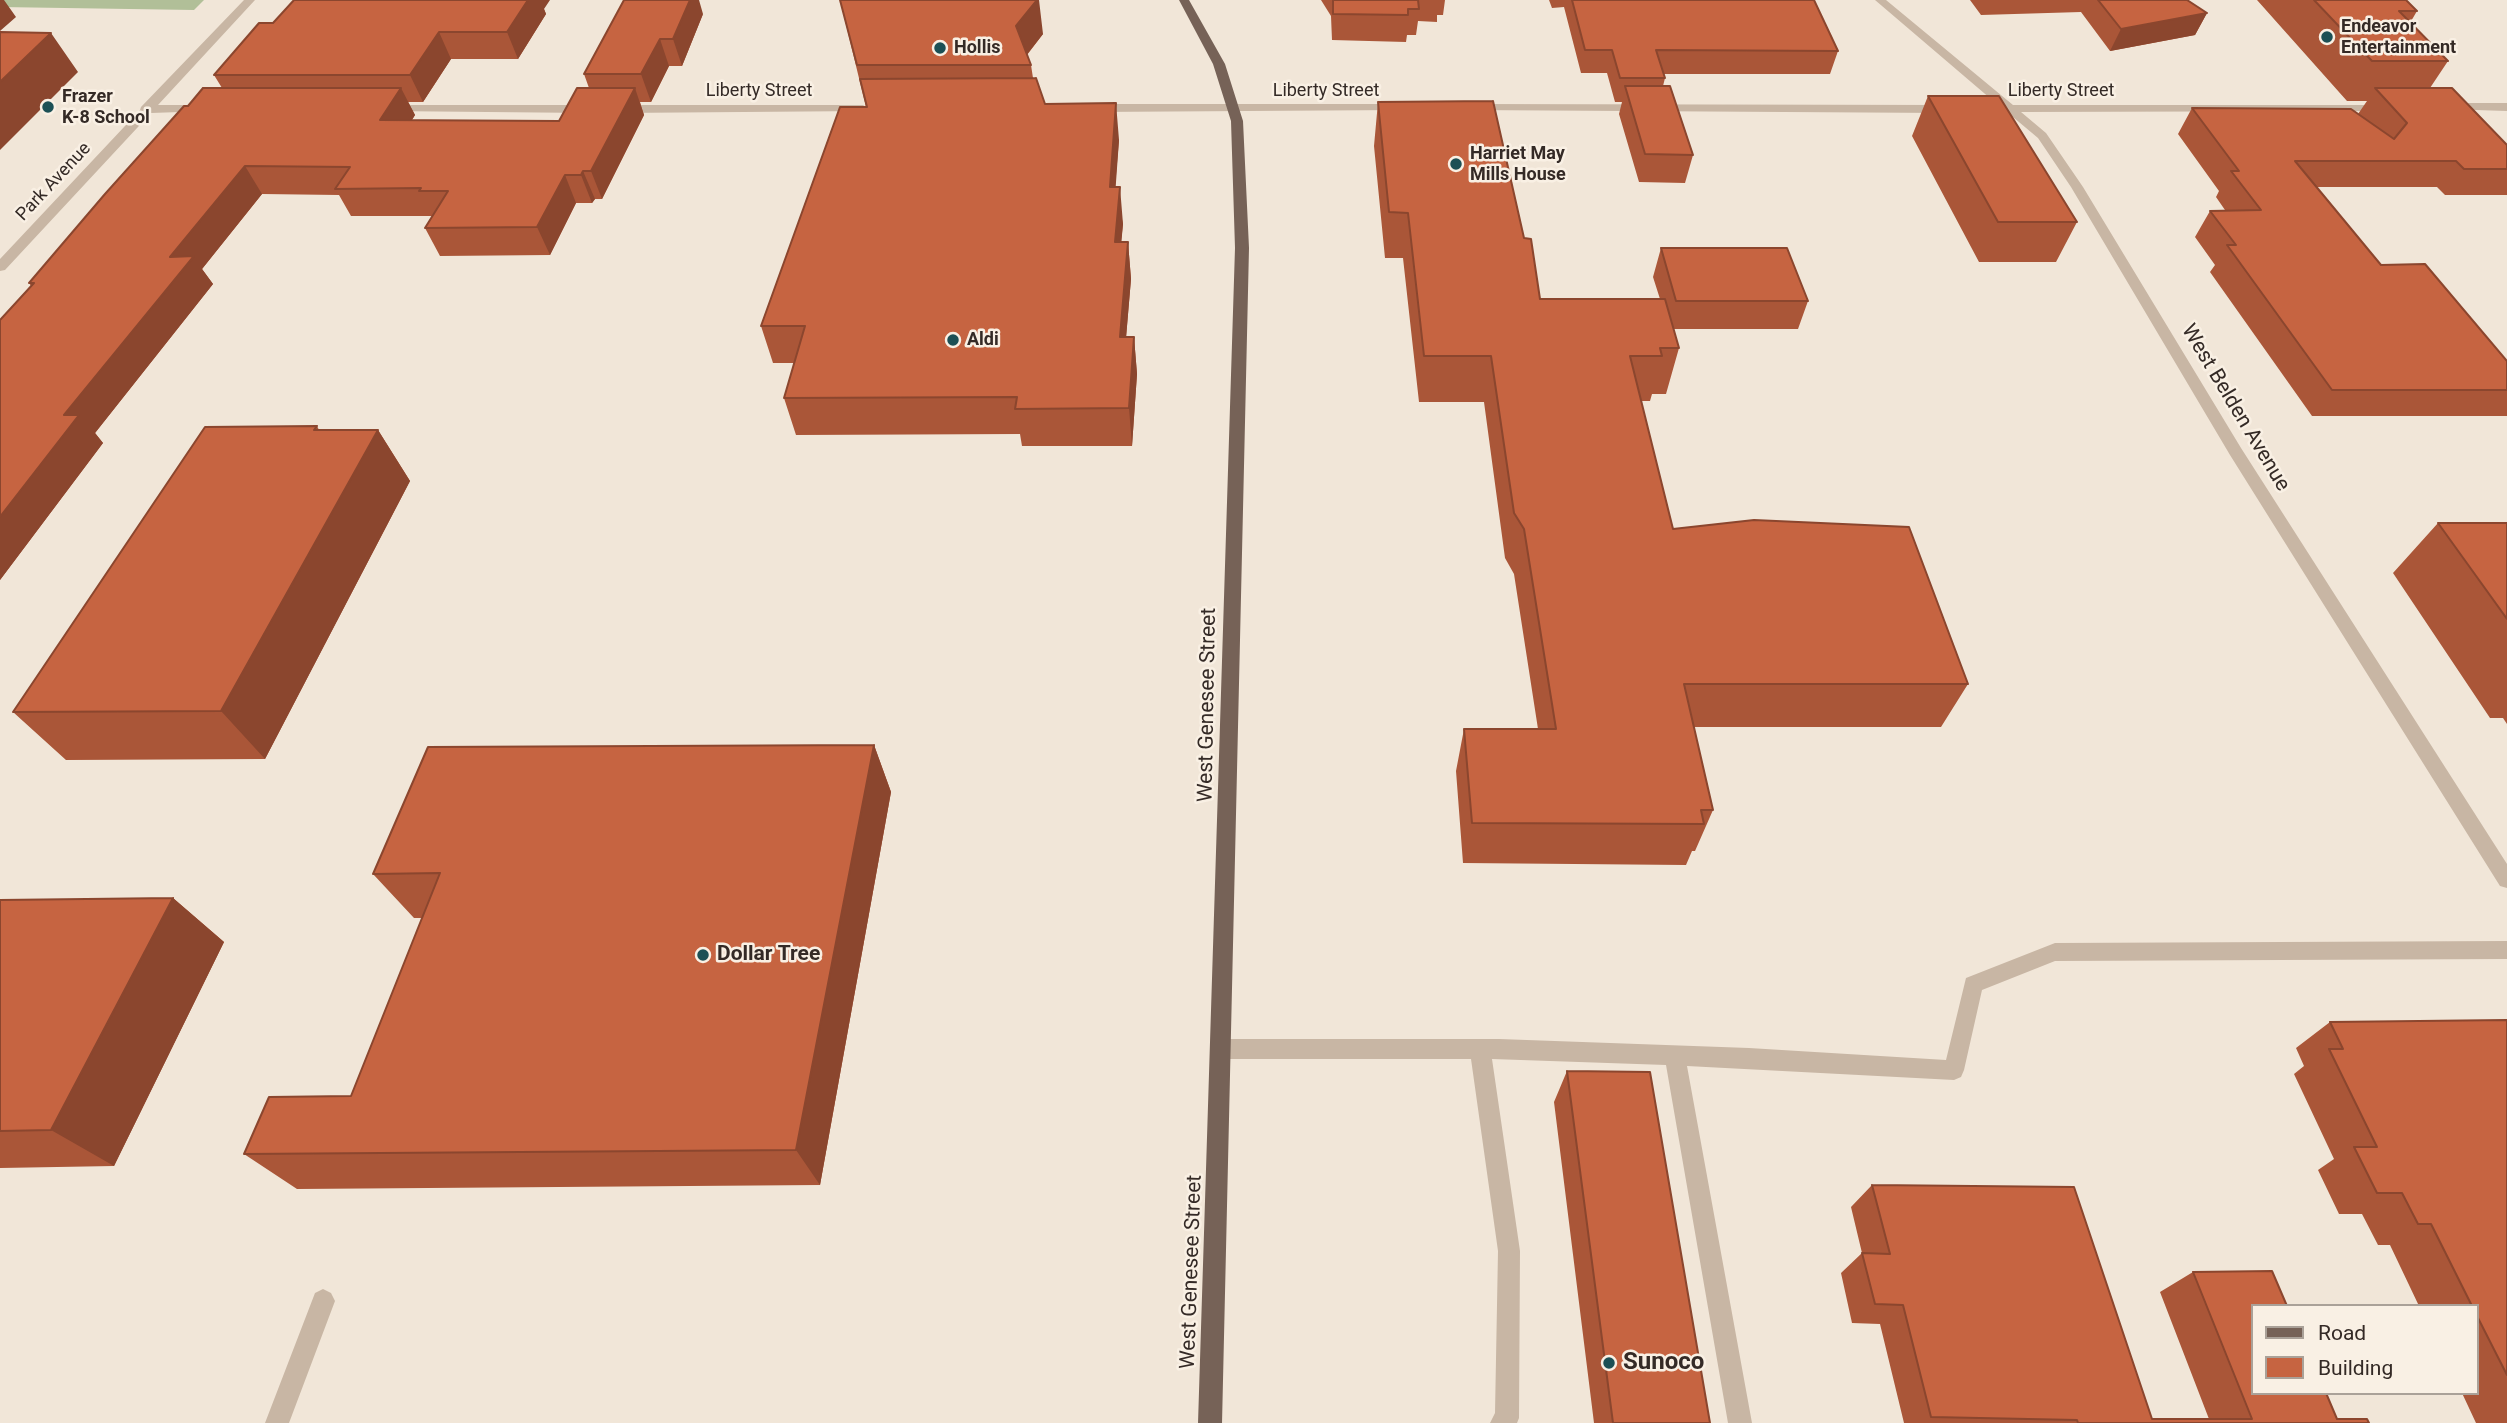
<!DOCTYPE html>
<style>
body{margin:0}
#map{position:relative;width:2507px;height:1423px;overflow:hidden;background:#f1e6d8;font-family:Roboto,sans-serif}
canvas{display:block}
.legend{position:absolute;left:2251px;top:1304px;width:228px;height:91px;box-sizing:border-box;background:#f9f0e4;border:2px solid #aaa198;margin:0;padding:9px 12px;list-style:none;font-size:21px;color:#342a26}
.legend li{display:flex;align-items:center;gap:14px;height:35px}
.legend b{width:35px;border:2px solid #aaa198}
</style>
<div id="map">
<canvas width="2507" height="1423"></canvas>
<ul class="legend">
<li><b style="height:9px;background:#766257"></b>Road</li>
<li><b style="height:19px;background:#c66441"></b>Building</li>
</ul>
</div>
<script>
const context = document.querySelector('canvas').getContext('2d');
context.lineJoin = 'round';
function fill(path, color) { context.fillStyle = color; context.fill(path, 'evenodd'); }
const poly = rows => new Path2D(rows.map(r => 'M' + r).join(''));
function stroke(path, color, width, dash) { context.strokeStyle = color; context.lineWidth = width; context.lineCap = dash ? 'butt' : 'round'; context.setLineDash(dash || []); context.stroke(path); }
function drawText(font, color, halo, rows, align = 'center') {
  context.font = font + ' Roboto,sans-serif'; context.lineWidth = 5; context.setLineDash([]); context.textBaseline = 'middle'; context.strokeStyle = halo; context.fillStyle = color; for (const [text, x, y, turn = 0] of rows) {
    context.save(); context.translate(x, y); context.rotate((+turn || 0) * Math.PI / 180); context.textAlign = isNaN(turn) ? turn : align; if (halo) context.strokeText(text, 0, 0); context.fillText(text, 0, 0); context.restore();
  }
}
const green = poly([
 [0,0,204,0,194,10,0,7]
]);
const minor = poly([
 [244,0,255,0,158,105,205,105,209,107,209,111,151,113,5,270,0,271,0,259,140,110,141,107,244,0],
 [1875,0,1886,0,2013,105,2389,105,2389,109,2385,111,2021,112,2046,133,2083,187,2241,448,2507,864,2507,888,2500,886,2230,455,2071,187,2038,138,2007,112,1982,111,1982,107,1998,105,1875,0],
 [2448,103,2507,103,2507,111,2444,109,2444,105,2448,103],
 [1398,104,1404,108,1402,110,1094,112,1088,108,1094,104,1398,104],
 [1472,104,1944,105,1950,109,1944,113,1468,110,1466,108,1472,104],
 [390,105,590,105,596,109,590,113,386,111,384,109,390,105],
 [863,105,869,109,867,111,618,113,612,109,618,105,863,105],
 [2507,941,2507,959,2055,961,1982,990,1964,1070,1961,1077,1954,1080,1687,1066,1752,1423,1728,1423,1666,1065,1492,1059,1520,1251,1519,1418,1517,1423,1490,1423,1495,1413,1498,1251,1471,1059,1221,1059,1214,1056,1211,1049,1214,1042,1221,1039,1499,1039,1749,1048,1946,1060,1966,978,2055,943,2507,941],
 [323,1289,331,1293,335,1301,289,1423,265,1423,315,1293,323,1289]
]);
const major = poly([
 [1179,0,1189,0,1225,64,1243,121,1249,248,1222,1423,1198,1423,1235,248,1231,121,1213,64,1179,0]
]);
const wall = poly([
 [840,0,1043,34,1027,55,1031,65,1033,78,1045,104,1119,140,1115,187,1123,224,1121,242,1128,242,1131,279,1126,337,1134,337,1137,374,1132,446,1022,446,1020,434,796,435,784,398,794,363,773,363,761,326,866,107],
 [1321,0,1445,0,1443,15,1437,15,1437,22,1418,21,1416,35,1407,35,1406,42,1332,40,1331,16],
 [1549,0,1814,0,1838,51,1830,74,1664,74,1665,78,1663,86,1693,155,1685,183,1639,182,1619,114,1622,102,1615,102,1607,73,1581,73,1564,7,1552,8],
 [1970,0,2187,0,2207,13,2195,35,2110,51,2081,12,1981,15],
 [2257,0,2406,0,2417,11,2410,23,2448,61,2430,88,2507,169,2507,195,2445,195,2437,187,2317,187,2381,265,2507,361,2507,416,2312,416,2210,272,2215,265,2195,237,2210,211,2225,210,2216,197,2219,191,2178,134,2192,108,2358,114,2367,101,2347,101],
 [544,9,546,14,518,59,451,59,423,102,408,102,415,115,412,120,559,121,589,88,584,74,703,14,682,66,669,66,651,102,640,102,644,115,602,199,595,199,592,203,576,203,550,255,440,256,425,228,432,216,351,216,339,195,262,194,202,269,213,284,95,433,103,443,0,580,31,286,29,283,188,106,222,88,214,75,273,23],
 [1928,96,2077,222,2056,262,1979,262,1912,136],
 [1378,102,1524,238,1540,299,1660,299,1653,277,1661,248,1808,301,1798,329,1673,329,1679,348,1666,394,1652,394,1650,401,1641,401,1673,529,1968,684,1941,727,1694,727,1713,810,1695,851,1692,851,1686,865,1463,863,1456,771,1464,729,1538,729,1514,574,1505,558,1484,402,1419,402,1403,258,1385,258,1374,146],
 [317,426,319,430,378,430,410,481,265,759,66,760,13,712],
 [2438,523,2507,523,2507,724,2503,718,2490,718,2393,573],
 [874,745,891,792,820,1185,297,1189,244,1154,351,1096,422,918,414,918,373,874],
 [173,898,224,942,114,1166,0,1168,0,900],
 [2507,1020,2507,1423,2476,1423,2462,1393,2477,1393,2477,1306,2419,1306,2390,1245,2378,1245,2362,1214,2339,1214,2318,1170,2334,1159,2294,1074,2304,1066,2296,1048,2330,1022],
 [1567,1071,1710,1423,1594,1423,1554,1102],
 [1872,1185,2152,1419,2209,1419,2160,1292,2193,1272,2337,1419,2369,1423,1904,1423,1880,1324,1852,1323,1841,1273,1862,1253,1851,1207]
]);
const shadedWall = poly([
 [0,0,4,0,16,17,0,31],
 [528,0,550,0,544,9,546,14,518,59,507,32],
 [690,0,699,0,703,14,682,66,673,39],
 [1037,0,1039,0,1043,34,1021,62,1016,26],
 [2207,13,2195,35,2110,51,2121,29],
 [439,32,451,59,423,102,410,75],
 [51,33,78,72,0,150,0,82],
 [660,39,669,66,651,102,641,74],
 [401,88,415,115,394,147,380,120],
 [635,88,644,115,602,199,591,171],
 [1116,103,1119,140,1113,224,1110,187],
 [245,166,262,194,202,269,213,284,95,433,103,443,0,580,0,517,64,415,170,257],
 [583,171,595,199,592,203,581,175],
 [565,175,576,203,550,255,537,227],
 [1120,187,1123,224,1118,279,1115,242],
 [1128,242,1131,279,1123,374,1120,337],
 [1134,337,1137,374,1132,446,1129,408],
 [378,430,410,481,265,759,221,711],
 [874,745,891,792,820,1185,796,1150],
 [173,898,224,942,114,1166,51,1130]
]);
const building = poly([
 [294,0,528,0,507,32,439,32,410,75,214,75,259,23,273,23,294,0],
 [624,0,690,0,673,39,660,39,641,74,584,74,624,0],
 [840,0,1037,0,1016,26,1031,65,857,65,840,0],
 [1333,0,1418,0,1419,9,1408,9,1408,15,1333,14,1333,0],
 [1572,0,1814,0,1838,51,1656,50,1665,78,1620,78,1612,50,1585,50,1572,0],
 [2098,0,2187,0,2207,13,2121,29,2098,0],
 [2314,0,2406,0,2417,11,2399,11,2448,61,2372,61,2314,0],
 [0,32,51,33,0,82,0,32],
 [1036,78,1045,104,1116,103,1110,187,1120,187,1115,242,1128,242,1120,337,1134,337,1129,408,1015,409,1017,397,784,398,805,326,761,326,840,107,867,107,860,79,1036,78],
 [1625,86,1670,86,1693,155,1645,154,1625,86],
 [203,88,401,88,380,120,559,121,577,88,635,88,591,171,583,171,581,175,565,175,537,227,425,228,448,191,419,191,421,188,335,189,350,167,245,166,170,257,194,256,64,415,79,415,0,517,0,320,34,283,29,283,105,194,184,106,188,106,203,88],
 [2375,88,2452,88,2507,145,2507,169,2464,169,2456,161,2295,161,2381,265,2425,264,2507,361,2507,390,2332,390,2227,245,2236,245,2210,211,2261,210,2231,171,2239,171,2192,108,2351,109,2394,139,2407,123,2375,88],
 [1928,96,1999,96,2077,222,1998,222,1928,96],
 [1493,101,1524,238,1531,239,1540,299,1665,299,1679,348,1660,348,1662,356,1630,356,1673,529,1754,520,1909,527,1968,684,1684,684,1713,810,1701,810,1704,824,1472,823,1464,729,1556,729,1524,529,1514,513,1491,356,1424,356,1408,213,1389,212,1378,102,1493,101],
 [1661,248,1787,248,1808,301,1676,301,1661,248],
 [317,426,314,430,378,430,221,711,13,712,205,427,317,426],
 [2438,523,2507,523,2507,619,2438,523],
 [874,745,796,1150,244,1154,269,1097,351,1096,440,873,373,874,428,747,874,745],
 [173,898,51,1130,0,1131,0,900,173,898],
 [2507,1020,2507,1375,2477,1316,2477,1306,2472,1306,2431,1224,2418,1224,2402,1193,2377,1193,2354,1147,2377,1147,2329,1049,2343,1049,2330,1022,2507,1020],
 [1567,1071,1650,1072,1710,1423,1613,1423,1567,1071],
 [1872,1185,2074,1187,2152,1419,2252,1419,2193,1272,2272,1271,2287,1306,2253,1306,2253,1393,2326,1393,2337,1419,2367,1419,2369,1423,2078,1423,2077,1420,1931,1417,1903,1305,1875,1304,1862,1253,1890,1254,1872,1185]
]);
const markers = [
 [2327,37,7,"#1c5055"],
 [940,48,7,"#1c5055"],
 [48,107,7,"#1c5055"],
 [1456,164,7,"#1c5055"],
 [953,340,7,"#1c5055"],
 [703,955,7,"#1c5055"],
 [1609,1363,7,"#1c5055"]
];
const farPoinames = [
 ["Endeavor",2341,27],
 ["Entertainment",2341,48],
 ["Hollis",954,48],
 ["Frazer",62,97],
 ["K-8 School",62,118],
 ["Harriet May",1470,154],
 ["Mills House",1470,175],
 ["Aldi",967,340]
];
const farStreetnames = [
 ["Liberty Street",759,91],
 ["Liberty Street",1326,91],
 ["Liberty Street",2061,91],
 ["Park Avenue",54,182,-47]
];
const streetNames = [
 ["West Belden Avenue",2235,408,59],
 ["West Genesee Street",1208,705,-89],
 ["West Genesee Street",1192,1272,-88]
];
const poiNames = [
 ["Dollar Tree",717,955]
];
const nearPoinames = [
 ["Sunoco",1623,1363]
];
fill(green, '#b1bf98');
fill(minor, '#c8b6a4');
fill(major, '#766257');
fill(wall, '#aa5638');
fill(shadedWall, '#8b462e');
fill(building, '#c66441');
stroke(building, '#8b462e', 2);
for (const [x, y, r, color] of markers) { const dot = new Path2D(); dot.arc(x, y, r, 0, 2 * Math.PI); context.fillStyle = color; context.fill(dot); stroke(dot, '#f9f0e4', 2.5); }
drawText('bold 18px', '#342a26', '#f9f0e4', farPoinames, 'left');
drawText('18px', '#342a26', '#f9f0e4', farStreetnames);
drawText('21px', '#342a26', '#f9f0e4', streetNames);
drawText('bold 21px', '#342a26', '#f9f0e4', poiNames, 'left');
drawText('bold 24px', '#342a26', '#f9f0e4', nearPoinames, 'left');
</script>
